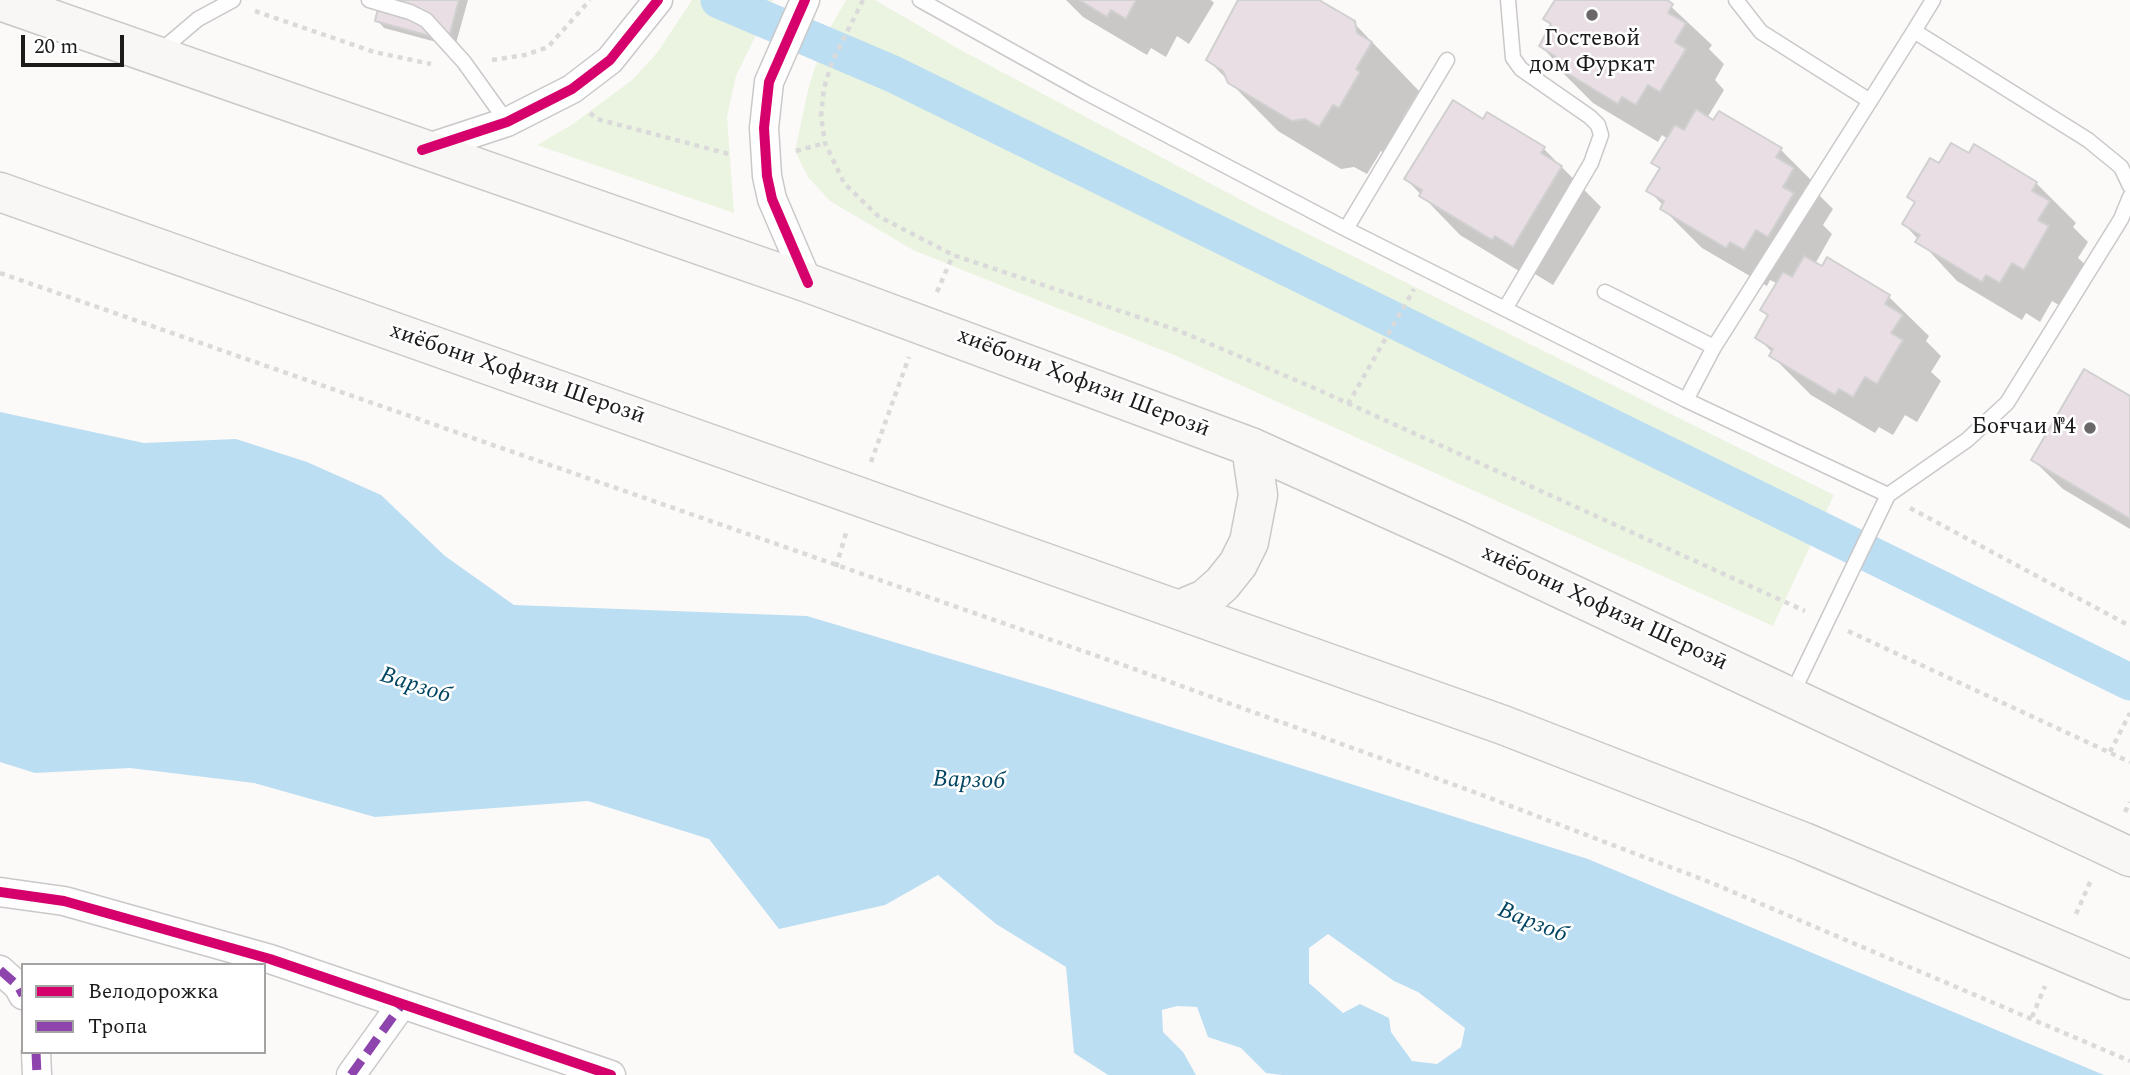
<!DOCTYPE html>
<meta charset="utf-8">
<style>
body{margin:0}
#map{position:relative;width:2130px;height:1075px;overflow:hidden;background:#fcfaf9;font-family:Spectral,serif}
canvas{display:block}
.legend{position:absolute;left:21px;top:963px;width:245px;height:91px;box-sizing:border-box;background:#fff;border:2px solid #a4a3a3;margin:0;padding:9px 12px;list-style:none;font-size:21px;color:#1c1a1a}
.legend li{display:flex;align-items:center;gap:14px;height:35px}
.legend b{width:35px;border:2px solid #a4a3a3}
.scale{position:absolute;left:21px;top:35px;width:103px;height:32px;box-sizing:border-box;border:4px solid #1c1a1a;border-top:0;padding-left:9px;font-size:21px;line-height:24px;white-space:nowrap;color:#1c1a1a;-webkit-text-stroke:5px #fff;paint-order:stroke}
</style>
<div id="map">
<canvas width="2130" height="1075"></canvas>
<ul class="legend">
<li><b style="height:9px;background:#d6006c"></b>Велодорожка</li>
<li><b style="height:9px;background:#8e44ad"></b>Тропа</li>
</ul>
<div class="scale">20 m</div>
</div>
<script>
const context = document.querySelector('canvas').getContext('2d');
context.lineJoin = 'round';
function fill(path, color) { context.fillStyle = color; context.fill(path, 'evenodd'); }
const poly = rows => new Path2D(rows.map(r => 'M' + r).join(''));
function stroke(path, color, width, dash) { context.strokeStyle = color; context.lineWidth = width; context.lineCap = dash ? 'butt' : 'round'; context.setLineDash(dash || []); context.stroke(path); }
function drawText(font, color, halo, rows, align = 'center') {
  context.font = font + ' Spectral,serif'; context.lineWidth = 5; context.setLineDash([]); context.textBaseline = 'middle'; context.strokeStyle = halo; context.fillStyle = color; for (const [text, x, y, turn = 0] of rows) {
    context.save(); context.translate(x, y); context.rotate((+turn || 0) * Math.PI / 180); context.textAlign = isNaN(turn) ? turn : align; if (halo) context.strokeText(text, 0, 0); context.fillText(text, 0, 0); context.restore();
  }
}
const green = poly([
 [692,0,773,0,736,76,727,117,734,213,537,145,573,124,632,80,657,53],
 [846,0,875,0,959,49,1260,210,1834,495,1773,626,1174,355,913,250,830,201,808,177,795,151,809,86,825,37]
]);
const water = poly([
 [0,412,144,443,236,439,307,462,381,495,445,556,514,605,807,616,1054,690,1588,859,2104,1075,1282,1075,1266,1073,1241,1048,1208,1037,1197,1007,1177,1006,1162,1010,1163,1032,1183,1052,1196,1075,1108,1075,1074,1053,1066,967,996,924,938,875,885,905,779,929,709,839,588,801,375,817,254,783,130,768,35,773,0,762],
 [1328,934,1394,981,1418,992,1465,1028,1461,1047,1437,1064,1412,1061,1391,1032,1389,1018,1360,1004,1343,1013,1309,983,1309,948]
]);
const shadow = poly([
 [382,0,468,0,455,47,384,28,377,20],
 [1066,0,1211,0,1214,3,1189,44,1177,36,1166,57,1151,48,1147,55,1083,17],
 [1240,0,1315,0,1353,22,1419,91,1403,117,1407,121,1388,155,1381,151,1367,174,1354,167,1341,169,1278,131,1208,60],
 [1557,0,1664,0,1712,45,1709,49,1724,64,1715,80,1724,90,1707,118,1781,150,1820,189,1818,194,1833,209,1823,225,1832,234,1815,264,1889,297,1929,336,1926,341,1941,356,1931,372,1941,381,1917,422,1905,415,1893,435,1879,427,1875,433,1811,395,1771,355,1773,353,1758,338,1769,317,1763,310,1778,284,1770,280,1767,286,1702,248,1662,208,1664,206,1649,191,1661,170,1654,163,1668,139,1662,135,1658,142,1593,103,1554,64,1555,61,1541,46,1552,26,1546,19],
 [1484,121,1544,149,1601,207,1553,285,1535,274,1532,279,1460,235,1406,179],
 [1969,156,2036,183,2076,223,2073,227,2088,242,2078,258,2088,267,2064,308,2052,301,2040,322,2026,313,2022,320,1957,281,1904,224,1916,204,1909,197,1939,165],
 [2130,398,2130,529,2063,489,2033,460]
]);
const canal = poly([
 [719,0,893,74,2130,682]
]);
const building = poly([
 [380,0,459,0,448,41,375,21,380,0],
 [1079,0,1136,0,1126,19,1111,10,1107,17,1079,0],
 [1238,0,1319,0,1355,21,1357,33,1372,42,1356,69,1360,72,1339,108,1333,105,1319,127,1305,119,1292,121,1228,83,1223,71,1206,60,1238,0],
 [1555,0,1667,0,1673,4,1668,13,1686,23,1675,42,1686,49,1660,92,1648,85,1636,105,1622,97,1618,104,1552,64,1556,57,1539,46,1551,24,1543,19,1555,0],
 [1453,100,1483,119,1487,112,1545,147,1541,153,1562,166,1513,247,1495,236,1492,240,1419,196,1422,190,1404,179,1453,100],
 [1696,109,1713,120,1719,111,1782,148,1776,157,1794,168,1783,187,1794,193,1768,237,1756,230,1744,250,1730,242,1726,248,1660,209,1664,201,1646,191,1660,168,1651,163,1675,125,1684,130,1696,109],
 [1951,143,1969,153,1974,144,2037,182,2032,191,2050,201,2038,220,2049,226,2024,270,2012,263,2000,283,1986,275,1982,282,1915,242,1920,235,1902,224,1915,202,1907,197,1930,158,1939,163,1951,143],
 [1804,256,1822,266,1827,257,1890,295,1885,304,1903,315,1891,333,1903,340,1877,384,1865,377,1853,397,1839,389,1835,395,1769,356,1773,349,1755,338,1768,315,1760,310,1783,272,1792,277,1804,256],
 [2084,369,2130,396,2130,519,2031,460,2084,369]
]);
const path = poly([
 [863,0,832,62,824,88,821,116,825,143,844,183,878,216,953,255,1177,330,1312,387,1805,611],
 [255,11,374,52,431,64],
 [492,60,525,55,548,47,590,0],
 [590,113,597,119,729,154],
 [796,151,825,143],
 [0,273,1126,666,1474,792,1712,883,2130,1061],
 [937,292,953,255],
 [1348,404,1414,289],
 [871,462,909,357],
 [1910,508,2130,626],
 [836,567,846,533],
 [1848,631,2130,762],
 [2110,752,2130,713],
 [2125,812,2130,802],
 [2076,914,2091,880],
 [2032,1017,2045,986]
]);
const service = poly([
 [369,0,410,12,426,20,464,62,507,122],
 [920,0,1087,93,1346,229,1686,400,1888,495],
 [1736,0,1761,32,1870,101,1914,31,2088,140,2121,167,2130,186],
 [1914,31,1933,0],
 [158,53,198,19,233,0],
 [1346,229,1447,60],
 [1605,292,1714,347],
 [1505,309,1591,163,1601,135,1598,125,1590,117,1521,69,1513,58,1508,0],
 [1686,400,1714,347,1870,101],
 [1791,696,1888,495,1967,440,2007,403,2121,219,2130,197]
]);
const minor = poly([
 [805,0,769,82,764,128,767,176,772,199,808,283],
 [422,150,507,122,572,89,610,60,658,0],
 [0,892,64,901,270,959,611,1075],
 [0,970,18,986,23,995],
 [36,1052,37,1075],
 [351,1075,402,1004]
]);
const secondary = poly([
 [0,1,808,283,1251,447,1457,540,2130,857],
 [0,192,1503,725,1804,842,2130,980],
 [1179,610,1205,599,1222,584,1238,564,1249,542,1258,495,1251,447]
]);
const quiet = poly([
 [0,970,18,986,23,995],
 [36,1052,37,1075],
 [351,1075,402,1004]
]);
const cycleway = poly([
 [805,0,769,82,764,128,767,176,772,199,808,283],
 [422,150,507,122,572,89,610,60,658,0],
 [0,892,64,901,270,959,611,1075]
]);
const markers = [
 [1592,15,7,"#6a6868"],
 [2090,428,7,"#6a6868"]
];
const poiNames = [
 ["Гостевой",1592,40],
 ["дом Фуркат",1592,66],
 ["Боғчаи №4",2076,428,"right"]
];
const streetNames = [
 ["хиёбони Ҳофизи Шерозӣ",517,375,19],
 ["хиёбони Ҳофизи Шерозӣ",1083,384,21],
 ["хиёбони Ҳофизи Шерозӣ",1604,609,25]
];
const waterNames = [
 ["Варзоб",415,687,18],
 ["Варзоб",969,782,2],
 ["Варзоб",1532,924,22]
];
fill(green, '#ebf4e0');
fill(water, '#bcdef2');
fill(shadow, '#0003');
stroke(canal, '#bcdef2', 37);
fill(building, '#e8dee4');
stroke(building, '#d1d0d0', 2);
stroke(service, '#cac8c8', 17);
stroke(minor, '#cac8c8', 31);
stroke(secondary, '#cac8c8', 41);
stroke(path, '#dadada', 4.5, [5, 5]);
stroke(service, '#fffefe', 14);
stroke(minor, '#fffefe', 28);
stroke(secondary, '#f9f6f6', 38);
stroke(quiet, '#8e44ad', 9, [18, 9]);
stroke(cycleway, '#d6006c', 10);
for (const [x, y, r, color] of markers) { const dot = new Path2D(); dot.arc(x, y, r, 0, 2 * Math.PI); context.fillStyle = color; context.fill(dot); stroke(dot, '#fff', 2.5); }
drawText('23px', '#1c1a1a', '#fff', poiNames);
drawText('23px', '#1c1a1a', '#fff', streetNames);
drawText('italic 24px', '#024562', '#fff', waterNames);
</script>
